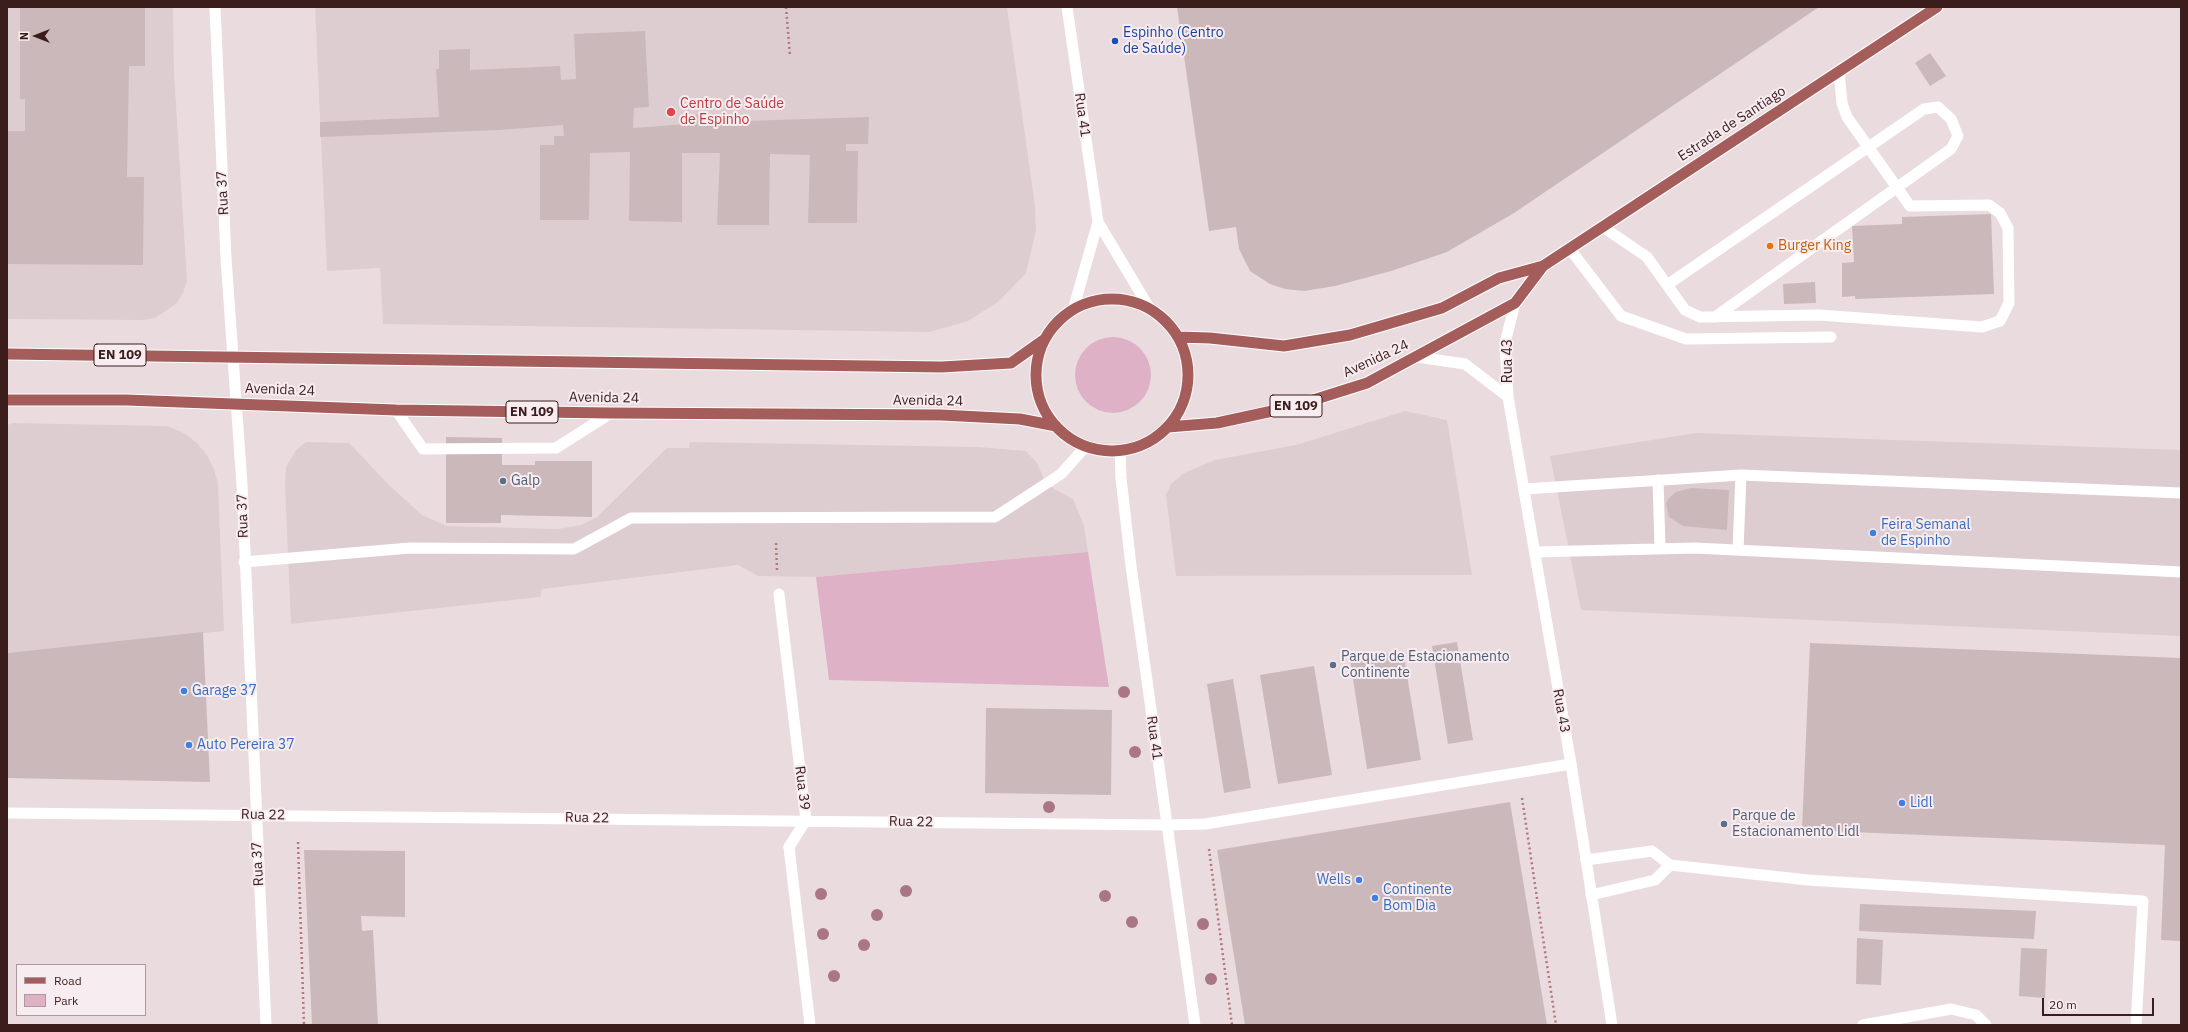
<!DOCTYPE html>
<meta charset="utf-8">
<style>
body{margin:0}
#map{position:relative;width:2188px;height:1032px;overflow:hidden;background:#eadcde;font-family:"IBM Plex Sans",sans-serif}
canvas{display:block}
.frame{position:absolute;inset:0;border:8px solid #3b1d1c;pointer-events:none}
.legend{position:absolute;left:16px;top:964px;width:130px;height:52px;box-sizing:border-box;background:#f7ecef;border:1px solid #ac999b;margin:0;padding:5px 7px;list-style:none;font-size:12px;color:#3b1d1c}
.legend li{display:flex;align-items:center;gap:8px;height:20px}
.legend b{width:20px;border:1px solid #ac999b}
.north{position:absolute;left:16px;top:16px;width:40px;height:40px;-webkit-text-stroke:3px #f7ecef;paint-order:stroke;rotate:270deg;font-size:11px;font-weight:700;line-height:16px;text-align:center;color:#3b1d1c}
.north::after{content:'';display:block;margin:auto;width:14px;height:18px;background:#3b1d1c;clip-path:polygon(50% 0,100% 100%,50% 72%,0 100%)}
.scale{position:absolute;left:2042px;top:998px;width:112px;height:18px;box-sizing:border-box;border:2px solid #3b1d1c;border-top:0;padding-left:5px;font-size:12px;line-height:14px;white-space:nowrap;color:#3b1d1c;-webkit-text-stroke:3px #f7ecef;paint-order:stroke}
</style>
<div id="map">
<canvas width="2188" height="1032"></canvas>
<div class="frame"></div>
<ul class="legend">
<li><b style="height:5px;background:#a55d5b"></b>Road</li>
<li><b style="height:11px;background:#dfb1c6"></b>Park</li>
</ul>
<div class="north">N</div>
<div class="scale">20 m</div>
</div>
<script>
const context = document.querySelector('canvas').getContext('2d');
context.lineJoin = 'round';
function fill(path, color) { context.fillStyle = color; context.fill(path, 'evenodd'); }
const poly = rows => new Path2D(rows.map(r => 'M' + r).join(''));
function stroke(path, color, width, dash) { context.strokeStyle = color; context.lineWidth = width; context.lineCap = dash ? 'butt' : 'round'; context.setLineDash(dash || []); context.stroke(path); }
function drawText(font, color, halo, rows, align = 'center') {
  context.font = font + ' "IBM Plex Sans",sans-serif'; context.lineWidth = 4; context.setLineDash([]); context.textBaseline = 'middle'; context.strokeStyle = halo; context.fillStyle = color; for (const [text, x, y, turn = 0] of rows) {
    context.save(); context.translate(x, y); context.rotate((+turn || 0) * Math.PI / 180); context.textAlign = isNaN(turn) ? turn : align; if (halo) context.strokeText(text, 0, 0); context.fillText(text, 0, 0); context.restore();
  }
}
const built = poly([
 [7,7,173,7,174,73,187,281,183,293,176,304,155,318,143,320,7,319],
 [315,7,1007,7,1035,206,1036,230,1026,273,998,302,968,321,930,332,383,324,380,268,327,271],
 [1405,411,1447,420,1472,575,1176,576,1166,495,1171,484,1184,473,1215,460,1296,445],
 [14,423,167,426,184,433,197,443,207,455,214,469,218,484,224,631,7,653,7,425],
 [1696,433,2181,450,2181,636,1581,610,1550,456],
 [306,442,349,443,390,486,422,515,447,526,558,529,581,525,597,517,667,448,689,448,690,442,978,447,1026,451,1037,463,1044,479,1054,489,1073,499,1084,526,1088,552,816,577,758,576,738,565,542,589,540,597,291,624,285,485,286,467,296,450]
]);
const green = poly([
 '1075 375a38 38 0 1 1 76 0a38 38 0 1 1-76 0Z',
 [1088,552,1109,687,829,680,816,577]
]);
const building = poly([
 [20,7,145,7,145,66,129,66,127,177,144,177,143,265,7,264,7,131,25,131,25,99,20,99],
 [1177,7,1819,7,1514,213,1447,252,1391,271,1335,286,1304,291,1285,289,1270,284,1250,271,1239,249,1236,227,1209,231],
 [645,31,649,107,634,108,633,128,687,124,686,115,714,114,714,122,869,117,868,144,846,144,846,151,858,151,857,223,808,223,810,155,770,154,769,225,717,225,720,153,682,153,682,222,629,221,630,152,590,153,589,220,540,220,540,145,554,145,554,136,564,136,563,125,499,130,320,137,320,122,439,117,436,69,439,69,439,50,470,49,470,70,560,66,561,80,576,79,574,34],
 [1930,53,1946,76,1930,86,1915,63],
 [1991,214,1994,294,1855,299,1855,296,1842,297,1842,263,1854,262,1852,226,1902,224,1902,217],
 [1815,282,1816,303,1784,304,1783,284],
 [446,437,502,438,502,465,535,465,535,461,592,461,592,517,501,515,501,523,446,523],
 [1691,488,1729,490,1727,530,1683,526,1669,517,1666,503,1670,497,1676,492],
 [203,632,210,782,7,778,7,653],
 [1457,642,1473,740,1448,744,1432,646],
 [1810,643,2181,658,2181,941,2161,940,2165,845,1802,830],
 [1403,651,1421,760,1367,769,1350,660],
 [1314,666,1332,775,1278,784,1260,675],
 [1233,679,1251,788,1224,793,1207,684],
 [986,708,1112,710,1111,795,985,793],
 [1510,802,1547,1025,1245,1025,1217,850],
 [304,850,405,851,405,917,361,916,362,931,373,930,378,1025,312,1025],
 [1860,904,2036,911,2034,939,1859,931],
 [1857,938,1883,940,1881,985,1856,984],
 [2021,948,2047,949,2045,998,2019,996]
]);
const path = poly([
 [786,7,790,56],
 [776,543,777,570],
 [1522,798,1556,1025],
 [298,842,304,1025],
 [1209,849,1232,1025]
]);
const service = poly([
 [1603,227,1647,257,1685,310,1700,317,1819,315,1982,327,2000,321,2009,303,2008,228,2000,213,1989,205,1910,206,1847,117,1842,103,1839,72],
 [1570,249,1621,316,1686,339,1831,337],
 [1667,285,1924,109,1938,107,1951,119,1958,136,1951,149,1715,317],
 [396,410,423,449,556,448,611,413],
 [1658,480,1660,548],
 [1524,489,1741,475,2181,493],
 [1738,550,1741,475],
 [1535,552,1695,548,2181,572],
 [244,562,410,548,574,549,631,518,995,517,1061,474,1086,446],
 [1166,825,1205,824,1571,764],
 [789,847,810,1025],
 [1586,860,1652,851,1670,865,1808,880,2143,901,2136,1025],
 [1591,895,1655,880,1670,865]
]);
const minor = poly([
 [215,7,226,258,242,485,266,1025],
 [1067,7,1098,222,1150,309],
 [1515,303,1505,343,1508,397,1571,764,1612,1025],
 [1073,310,1098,222],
 [1417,357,1465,364,1508,397],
 [1120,450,1121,478,1131,566,1195,1025],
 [779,594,806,820,789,847],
 [7,813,1166,825],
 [1863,1025,1951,1009,1976,1015,1986,1025]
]);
const primary = poly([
 '1036 375a76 76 0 1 1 152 0a76 76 0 1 1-152 0Z',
 [1178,337,1210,338,1284,346,1350,335,1442,308,1499,278,1543,266,1937,7],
 [7,354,942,367,1011,363,1045,339],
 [7,400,126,400,396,410,611,413,941,415,1020,419,1056,426],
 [1168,427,1217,423,1291,407,1367,383,1515,303,1543,266]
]);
const trees = [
 [1124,692],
 [1135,752],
 [1049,807],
 [906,891],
 [821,894],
 [1105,896],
 [877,915],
 [1132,922],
 [1203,924],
 [823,934],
 [864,945],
 [834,976],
 [1211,979]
];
const markers = [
 [1115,41,4,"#1a4fb4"],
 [671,112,5,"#e0444e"],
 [1770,246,4,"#e8710a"],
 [503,481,4,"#5c6f8a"],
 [1873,533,4,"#3f7fe0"],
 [1333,665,4,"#5c6f8a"],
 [184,691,4,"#3f7fe0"],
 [189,745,4,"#3f7fe0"],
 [1902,803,4,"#3f7fe0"],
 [1724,824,4,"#5c6f8a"],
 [1359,880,4,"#3f7fe0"],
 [1375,898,4,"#3f7fe0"]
];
const shields = [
 [120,355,52],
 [1296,406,52],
 [532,412,52]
];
const shieldNames = [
 ["EN 109",120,355],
 ["EN 109",1296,406],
 ["EN 109",532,412]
];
const transitNames = [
 ["Espinho (Centro",1123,33],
 ["de Saúde)",1123,49]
];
const healthNames = [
 ["Centro de Saúde",680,104],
 ["de Espinho",680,120]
];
const streetNames = [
 ["Rua 41",1082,115,82],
 ["Estrada de Santiago",1732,124,-33],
 ["Rua 37",223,193,-93],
 ["Avenida 24",1376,359,-25],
 ["Rua 43",1508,361,-90],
 ["Avenida 24",280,390,2],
 ["Avenida 24",604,398,1],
 ["Avenida 24",928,401,1],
 ["Rua 37",243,516,-92],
 ["Rua 43",1561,711,80],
 ["Rua 41",1154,738,82],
 ["Rua 39",802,788,83],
 ["Rua 22",263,815,1],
 ["Rua 22",587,818,1],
 ["Rua 22",911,822,1],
 ["Rua 37",258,864,-93]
];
const foodNames = [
 ["Burger King",1778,246]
];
const serviceNames = [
 ["Galp",511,481],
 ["Parque de Estacionamento",1341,657],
 ["Continente",1341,673],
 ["Parque de",1732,816],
 ["Estacionamento Lidl",1732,832]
];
const shopNames = [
 ["Feira Semanal",1881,525],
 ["de Espinho",1881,541],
 ["Garage 37",192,691],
 ["Auto Pereira 37",197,745],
 ["Lidl",1910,803],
 ["Wells",1351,880,"right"],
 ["Continente",1383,890],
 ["Bom Dia",1383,906]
];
fill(built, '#decdd0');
fill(green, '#dfb1c6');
fill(building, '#cbb8bb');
stroke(primary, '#fff', 13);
stroke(path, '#b2787a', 2.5, [2, 3]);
stroke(service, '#fff', 11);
stroke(minor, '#fff', 11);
stroke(primary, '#a55d5b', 11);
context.fillStyle = '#aa7686';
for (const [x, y] of trees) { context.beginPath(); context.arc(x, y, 6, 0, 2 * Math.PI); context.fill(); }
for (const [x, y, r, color] of markers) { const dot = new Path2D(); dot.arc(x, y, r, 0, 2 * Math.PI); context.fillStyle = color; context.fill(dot); stroke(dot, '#f7ecef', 1.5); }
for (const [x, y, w] of shields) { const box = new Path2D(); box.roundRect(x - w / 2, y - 11, w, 22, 3); context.fillStyle = '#f7ecef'; context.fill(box); stroke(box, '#3b1d1c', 1); }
drawText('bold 13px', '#3b1d1c', null, shieldNames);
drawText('14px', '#164399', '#f7ecef', transitNames, 'left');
drawText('14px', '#be3a42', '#f7ecef', healthNames, 'left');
drawText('14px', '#3b1d1c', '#f7ecef', streetNames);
drawText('14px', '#c56008', '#f7ecef', foodNames, 'left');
drawText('14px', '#4e5e75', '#f7ecef', serviceNames, 'left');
drawText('14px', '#366cbe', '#f7ecef', shopNames, 'left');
</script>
